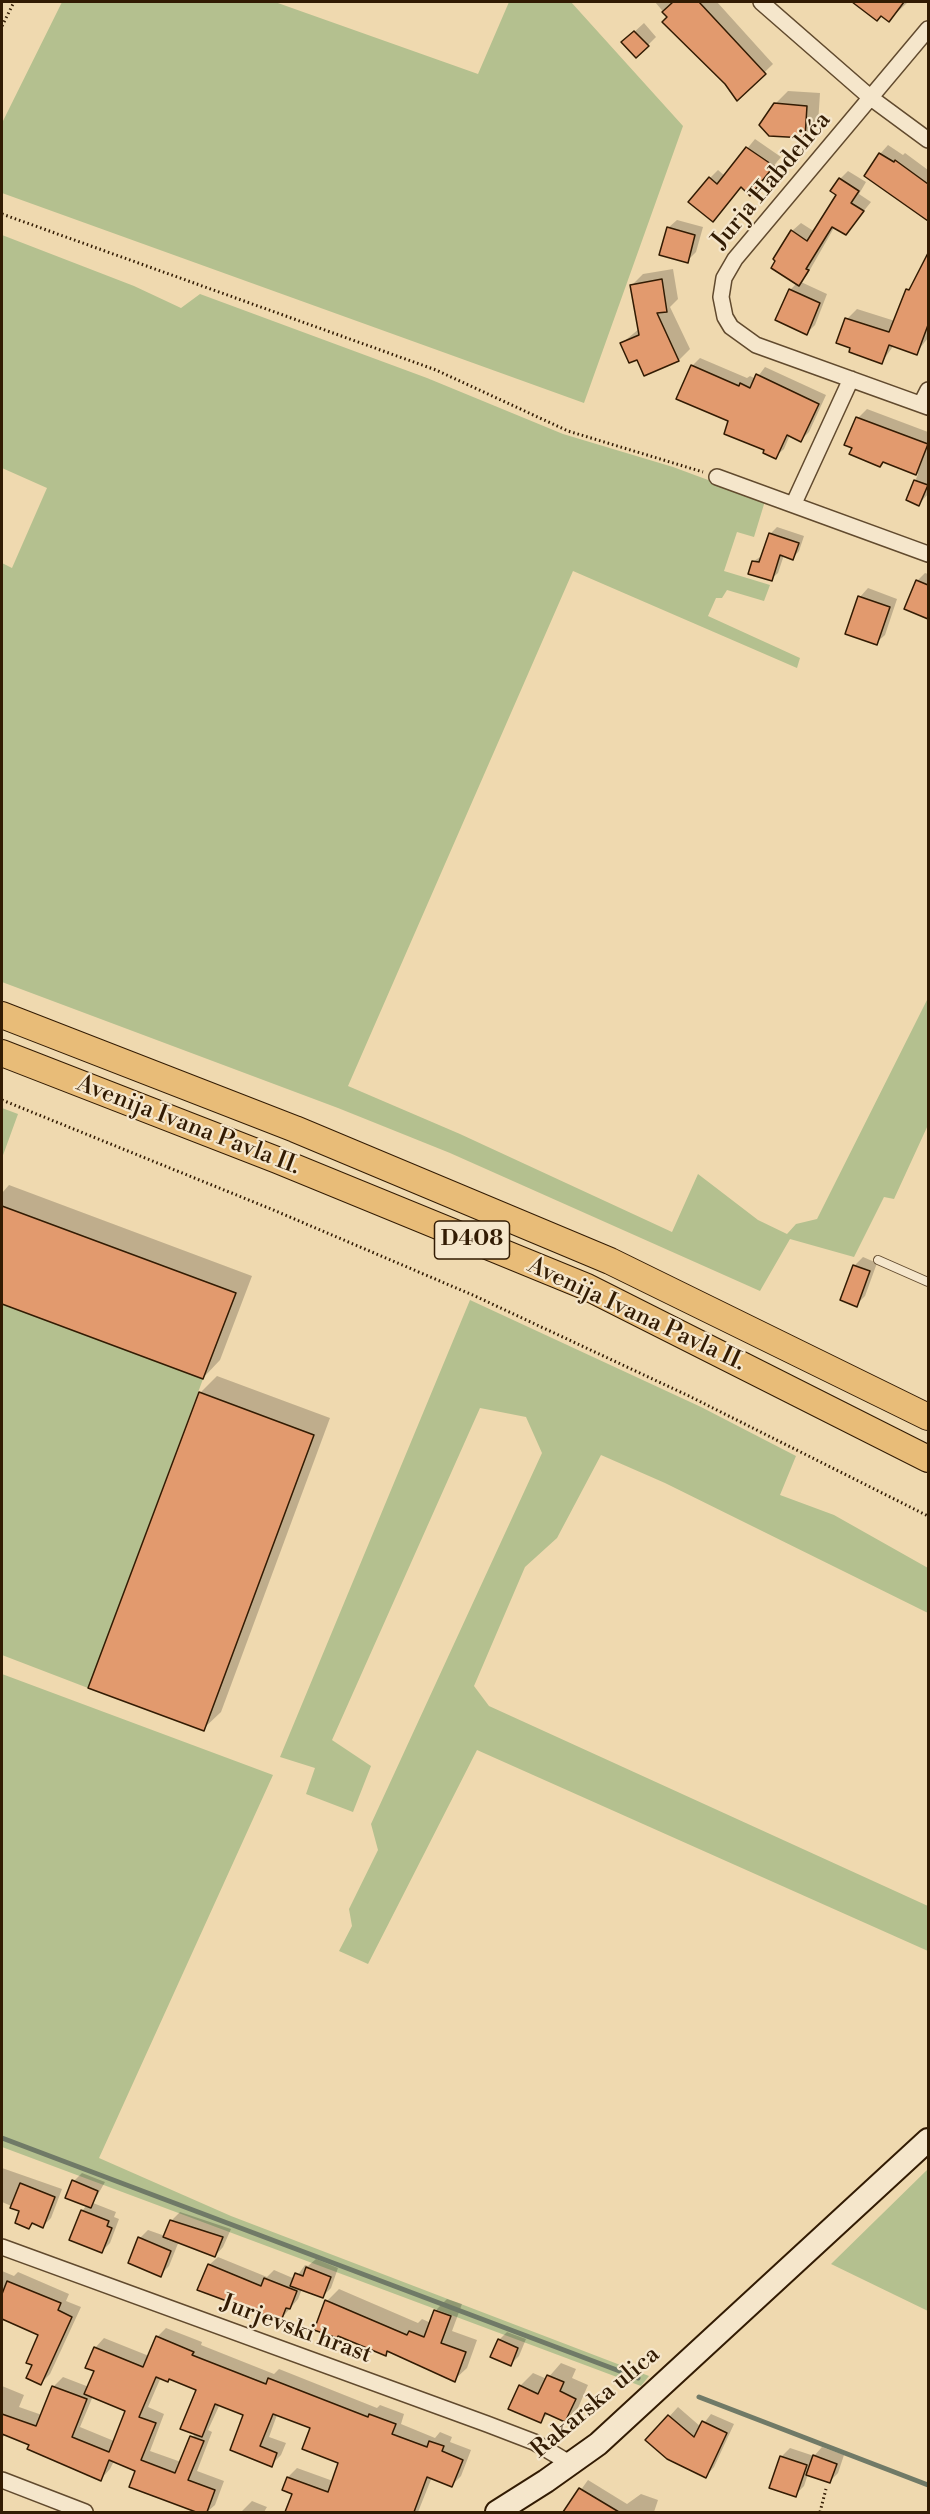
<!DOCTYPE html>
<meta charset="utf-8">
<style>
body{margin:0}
#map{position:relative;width:930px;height:2514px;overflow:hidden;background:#efd9af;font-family:"Libre Bodoni",serif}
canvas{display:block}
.frame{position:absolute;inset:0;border:3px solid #321b03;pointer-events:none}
</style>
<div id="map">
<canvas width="930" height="2514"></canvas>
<div class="frame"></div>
</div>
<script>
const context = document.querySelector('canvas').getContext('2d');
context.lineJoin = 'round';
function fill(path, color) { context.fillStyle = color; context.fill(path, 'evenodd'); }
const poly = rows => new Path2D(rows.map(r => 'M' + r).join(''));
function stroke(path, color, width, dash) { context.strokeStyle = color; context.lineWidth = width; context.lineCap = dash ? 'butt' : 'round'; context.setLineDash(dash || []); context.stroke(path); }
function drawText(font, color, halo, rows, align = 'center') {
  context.font = font + ' "Libre Bodoni",serif'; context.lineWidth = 4.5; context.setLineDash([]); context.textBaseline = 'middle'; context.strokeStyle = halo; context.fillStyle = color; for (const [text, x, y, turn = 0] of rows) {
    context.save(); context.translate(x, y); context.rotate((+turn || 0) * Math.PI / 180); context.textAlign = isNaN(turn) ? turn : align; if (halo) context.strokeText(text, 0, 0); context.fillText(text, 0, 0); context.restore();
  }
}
const green = poly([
 [62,2,275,2,478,74,509,2,571,2,683,126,584,403,2,193,2,123],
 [2,235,134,286,181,308,200,294,427,378,563,434,673,467,765,501,754,537,737,532,724,571,770,585,764,601,727,590,722,598,716,598,708,616,800,658,797,668,573,571,348,1086,460,1134,672,1232,698,1174,758,1220,787,1234,796,1224,817,1219,928,998,928,1125,894,1199,884,1197,854,1257,790,1239,760,1291,450,1153,338,1108,2,982,2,563,12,568,47,488,2,468],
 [2,1108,18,1114,2,1158],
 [470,1300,701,1407,796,1456,780,1495,834,1515,928,1568,928,1613,665,1483,601,1455,557,1538,525,1567,474,1686,489,1706,928,1906,928,1951,477,1750,368,1964,339,1951,352,1926,349,1909,378,1850,371,1824,542,1453,526,1417,480,1408,332,1740,371,1766,353,1812,306,1794,315,1768,280,1757],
 [2,1304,203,1379,88,1688,2,1655],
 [2,1674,273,1775,99,2158,231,2216,649,2376,641,2386,2,2147],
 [928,2169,928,2311,831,2264]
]);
const shadow = poly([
 [655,2,717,2,773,64,737,99],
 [854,2,908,2,889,20,882,14,877,19],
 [644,23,656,37,648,45,632,34],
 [788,91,820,93,818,124,805,137,775,104],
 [755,139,781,157,758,185,742,186,721,212,710,178,718,170,725,176],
 [888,145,903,155,905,153,928,170,928,219,911,209,880,154],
 [848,171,866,182,859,194,871,202,846,233,835,226,807,275,801,282,827,294,815,325,807,333,777,319,791,289,797,283,792,231,801,223,815,232,838,194,840,179],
 [677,220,703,227,696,252,687,261,668,228],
 [928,252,928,338,916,353,894,345,882,362,847,319,857,309,895,321,907,290,913,284],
 [673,269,678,299,670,307,690,349,679,360,645,374,637,358,622,343,639,329,632,285,643,274],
 [700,358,747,378,750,376,756,379,765,367,826,395,809,432,801,440,790,435,784,449,775,457,730,420,692,366],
 [867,409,928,432,928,494,919,504,908,499,918,474,885,461,880,465,858,418],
 [777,527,804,536,799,551,793,558,784,555,778,573,771,579,754,561,763,555,770,534],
 [925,573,928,574,928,617,906,608,917,581],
 [868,588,897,599,885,635,876,643,860,597],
 [9,1185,252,1276,220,1360,203,1378,2,1303,2,1193],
 [863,1257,877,1263,865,1296,856,1305,854,1266],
 [217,1376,330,1418,221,1712,203,1729,200,1393],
 [2,2168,62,2189,51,2218,43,2226,34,2222,29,2227,21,2210,2,2202],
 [82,2173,105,2182,93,2203,116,2212,114,2217,119,2219,110,2243,101,2252,82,2211,87,2205,74,2181],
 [180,2212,231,2229,223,2247,215,2256,179,2241,169,2266,160,2275,140,2238,148,2230,165,2236,171,2221],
 [218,2257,267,2277,274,2270,295,2279,305,2265,308,2266,316,2259,338,2268,331,2288,322,2297,302,2289,298,2299,281,2319,209,2265],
 [2,2271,14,2276,18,2272,69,2294,66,2301,81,2307,50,2374,41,2383,34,2364,40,2334,2,2319],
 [339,2289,418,2323,422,2319,431,2323,435,2311,447,2299,462,2304,452,2331,477,2340,467,2368,454,2380,389,2350,385,2354,339,2335,316,2329,327,2301],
 [166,2328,202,2342,201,2345,274,2374,279,2369,377,2408,380,2405,404,2414,401,2424,435,2438,440,2432,452,2437,450,2442,471,2450,461,2476,452,2485,432,2477,418,2512,388,2512,368,2505,366,2512,317,2512,291,2500,294,2493,288,2477,297,2468,333,2481,340,2462,312,2427,277,2415,269,2437,286,2443,281,2455,271,2465,231,2449,245,2414,220,2404,208,2430,212,2432,197,2471,224,2481,215,2505,207,2512,200,2512,131,2486,137,2470,114,2461,110,2469,101,2479,6,2434,2,2438,2,2386,24,2395,19,2407,42,2415,53,2387,63,2377,89,2387,96,2370,95,2348,104,2338,149,2356,157,2337],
 [161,2377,170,2378,198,2389,195,2433,181,2462,150,2451,164,2414,148,2407],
 [93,2396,127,2410,114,2441,80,2427],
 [507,2332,526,2339,519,2356,511,2364,499,2340],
 [561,2363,576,2369,572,2378,588,2385,578,2408,565,2420,549,2413,540,2421,520,2386,533,2373,547,2379],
 [678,2407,701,2427,711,2414,734,2424,714,2467,706,2476,648,2440],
 [822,2447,844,2455,838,2473,829,2482,808,2474,804,2486,795,2495,781,2457,790,2448,814,2456],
 [588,2480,627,2504,641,2494,658,2500,654,2512,565,2512],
 [252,2501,267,2507,264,2512,241,2512]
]);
const stream = poly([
 [2,2138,638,2378],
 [699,2397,928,2485]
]);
const building = poly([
 [673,2,699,2,766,74,737,101,725,84,662,22,667,17,662,12,673,2],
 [852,2,904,2,889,22,881,16,877,21,852,2],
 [634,31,649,46,636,58,621,42,634,31],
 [774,103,807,106,805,138,769,136,759,125,774,103],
 [746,147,774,166,750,196,741,187,713,222,688,202,709,177,717,184,746,147],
 [879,153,894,162,895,160,928,184,928,221,864,176,879,153],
 [839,178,859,191,851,203,864,211,846,235,832,227,806,269,809,270,799,286,771,268,775,261,773,259,791,230,807,241,836,195,830,191,839,178],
 [667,227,695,235,688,263,659,255,667,227],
 [928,253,928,325,917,355,889,345,882,364,849,352,850,348,836,343,845,318,889,332,906,289,909,290,928,253],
 [662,279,667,312,657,313,679,361,644,376,637,360,629,363,620,343,639,335,630,285,662,279],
 [789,289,820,303,807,335,775,320,789,289],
 [691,365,739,386,740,383,750,388,756,374,819,404,801,442,787,435,776,459,763,453,764,450,724,434,728,421,676,399,691,365],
 [856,417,928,444,916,475,883,462,880,467,849,454,852,448,844,445,856,417],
 [914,480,928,485,919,506,906,500,914,480],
 [769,533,799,543,793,560,780,555,772,581,748,574,752,561,759,562,769,533],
 [916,580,928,585,928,619,904,609,916,580],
 [858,596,890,607,877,645,845,634,858,596],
 [2,1206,236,1293,203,1379,2,1304,2,1206],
 [853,1265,870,1271,857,1307,840,1300,853,1265],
 [199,1392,314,1435,204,1731,88,1688,199,1392],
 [72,2180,98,2191,91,2208,65,2198,72,2180],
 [20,2183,55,2197,43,2228,32,2223,29,2229,15,2223,19,2211,10,2208,20,2183],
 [81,2210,109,2221,107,2226,112,2228,102,2253,69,2240,81,2210],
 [170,2220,223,2237,215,2257,163,2237,170,2220],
 [138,2237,171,2251,161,2277,128,2263,138,2237],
 [208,2264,261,2286,264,2278,297,2291,290,2309,286,2308,281,2321,197,2290,208,2264],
 [306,2267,331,2277,323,2298,290,2286,295,2273,303,2276,306,2267],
 [7,2281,61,2303,58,2310,72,2317,41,2385,26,2378,32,2365,26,2363,38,2335,2,2319,2,2294,7,2281],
 [325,2300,407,2335,409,2331,424,2337,434,2310,451,2316,441,2343,466,2352,455,2382,387,2351,386,2356,338,2336,337,2338,314,2330,325,2300],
 [156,2336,194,2352,192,2355,266,2384,268,2378,368,2417,369,2414,396,2424,392,2434,427,2447,429,2441,444,2446,442,2451,463,2460,452,2487,427,2477,414,2512,285,2512,292,2494,282,2490,287,2477,328,2492,338,2463,302,2449,310,2428,273,2414,260,2446,277,2453,272,2467,230,2450,243,2415,215,2404,202,2437,180,2429,196,2390,169,2379,168,2382,156,2377,139,2417,156,2423,141,2460,175,2473,190,2436,204,2441,188,2480,215,2490,207,2512,196,2512,129,2487,135,2471,109,2460,101,2481,27,2449,29,2445,2,2434,2,2414,36,2426,52,2386,87,2399,72,2437,109,2452,125,2411,84,2394,94,2371,85,2368,94,2347,143,2367,156,2336],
 [498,2339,518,2348,511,2366,490,2357,498,2339],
 [547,2375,564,2382,560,2391,576,2399,565,2422,545,2413,541,2423,508,2409,519,2385,538,2394,547,2375],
 [668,2415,694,2437,702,2421,727,2433,706,2478,667,2459,645,2440,668,2415],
 [813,2455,837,2464,830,2483,806,2475,813,2455],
 [780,2456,807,2465,796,2497,769,2488,780,2456],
 [579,2488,619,2512,563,2512,579,2488]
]);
const path = poly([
 [2,26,14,2],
 [2,214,436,370,568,431,703,472],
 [2,1100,271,1209,475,1296,689,1396,928,1516],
 [820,2512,826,2489]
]);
const service = poly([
 [878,1260,928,1282]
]);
const minor = poly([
 [761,2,871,98,928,140],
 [928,29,735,259,724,278,721,297,725,317,731,327,756,345,928,407],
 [921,404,928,390],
 [717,477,928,554],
 [794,503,851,379],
 [2,2247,487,2424,534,2442,571,2464],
 [2,2480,85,2512]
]);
const secondary = poly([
 [497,2512,546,2481,598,2444,928,2140]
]);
const primary = poly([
 [2,1015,295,1129,610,1261,928,1417],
 [2,1053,277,1160,587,1287,928,1459]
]);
const shields = [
 [472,1240,75]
];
const shieldNames = [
 ["D408",472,1240]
];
const streetNames = [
 ["Jurja Habdelića",772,181,-50],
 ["Avenija Ivana Pavla II.",188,1126,21],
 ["Avenija Ivana Pavla II.",636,1315,25],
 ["Jurjevski hrast",296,2330,20],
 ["Rakarska ulica",596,2403,-40]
];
fill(green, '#b4c08f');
fill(shadow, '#0003');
stroke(stream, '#707a67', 5);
fill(building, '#e29a6e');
stroke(building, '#321b03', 1.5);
stroke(service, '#614a2e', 10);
stroke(minor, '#614a2e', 18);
stroke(secondary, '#321b03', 26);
stroke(primary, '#321b03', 28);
stroke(path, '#321b03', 3, [1.5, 3]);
stroke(service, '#f5e6cb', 8);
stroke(minor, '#f5e6cb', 15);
stroke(secondary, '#f5e6cb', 22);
stroke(primary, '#e8bc78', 26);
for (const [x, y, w] of shields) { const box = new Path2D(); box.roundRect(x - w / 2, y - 19, w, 38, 4.5); context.fillStyle = '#f5e6cb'; context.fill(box); stroke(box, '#321b03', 1.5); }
drawText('bold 22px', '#321b03', null, shieldNames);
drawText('24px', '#321b03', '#f5e6cb', streetNames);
</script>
